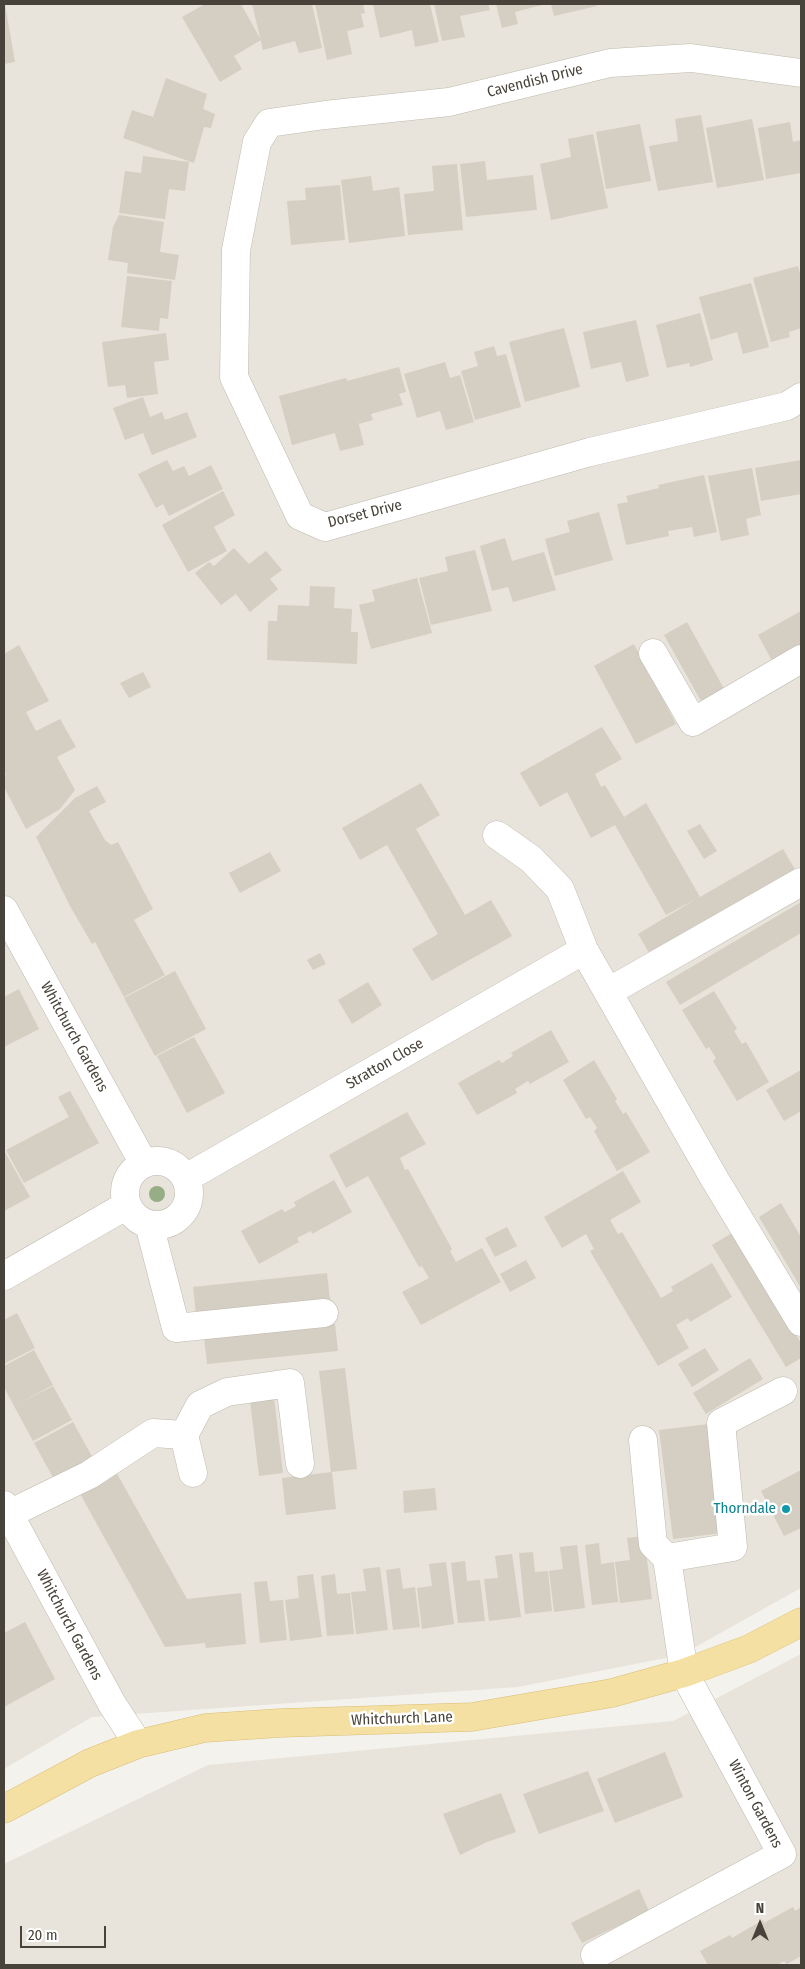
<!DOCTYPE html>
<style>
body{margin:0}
#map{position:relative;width:805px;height:1969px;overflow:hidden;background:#f4f2ec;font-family:"Fira Sans Condensed",sans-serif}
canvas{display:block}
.frame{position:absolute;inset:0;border:5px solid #48433a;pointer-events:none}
.north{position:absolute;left:735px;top:1899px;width:50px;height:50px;-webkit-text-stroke:4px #fff;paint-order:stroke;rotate:0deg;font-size:14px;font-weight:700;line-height:20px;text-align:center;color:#48433a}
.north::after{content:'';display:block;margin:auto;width:18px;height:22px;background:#48433a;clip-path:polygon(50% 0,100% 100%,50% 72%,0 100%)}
.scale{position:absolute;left:20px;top:1926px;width:86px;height:22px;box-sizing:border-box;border:2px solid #48433a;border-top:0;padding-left:6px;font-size:15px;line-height:18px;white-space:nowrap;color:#48433a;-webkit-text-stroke:4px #fff;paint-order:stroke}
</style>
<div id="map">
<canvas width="805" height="1969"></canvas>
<div class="frame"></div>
<div class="north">N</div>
<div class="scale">20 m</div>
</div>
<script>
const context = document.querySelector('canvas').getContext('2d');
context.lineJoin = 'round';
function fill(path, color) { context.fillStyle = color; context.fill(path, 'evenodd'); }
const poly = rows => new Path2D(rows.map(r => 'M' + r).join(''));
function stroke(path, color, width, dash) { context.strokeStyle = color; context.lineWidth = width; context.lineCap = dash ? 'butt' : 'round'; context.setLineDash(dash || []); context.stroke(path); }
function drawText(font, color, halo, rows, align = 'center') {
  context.font = font + ' "Fira Sans Condensed",sans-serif'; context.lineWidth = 5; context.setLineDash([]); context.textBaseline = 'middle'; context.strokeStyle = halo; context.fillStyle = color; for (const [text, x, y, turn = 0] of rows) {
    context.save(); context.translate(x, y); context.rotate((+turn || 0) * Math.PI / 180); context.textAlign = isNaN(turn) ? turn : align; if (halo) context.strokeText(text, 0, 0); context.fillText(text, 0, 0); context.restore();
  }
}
const residential = poly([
 [4,4,801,4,801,1588,681,1655,518,1687,92,1717,4,1769],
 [801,1654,801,1965,4,1965,4,1864,208,1765,673,1721]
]);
const building = poly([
 [4,4,5,4,15,62,4,64],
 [205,4,241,4,261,40,234,56,242,69,220,82,182,17],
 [252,4,312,4,322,48,299,53,295,41,263,50],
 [315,4,363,4,365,13,361,14,364,27,347,31,352,54,327,60],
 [373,4,430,4,439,42,415,47,412,30,380,38],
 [434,4,488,4,490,10,460,16,465,37,442,41],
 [496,4,546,4,515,12,518,24,502,28],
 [551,4,596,4,597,6,554,16],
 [166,78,207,94,203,109,215,114,211,128,204,127,194,163,123,138,132,110,153,117],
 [701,115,713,182,658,191,649,146,678,141,675,119],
 [752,119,764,180,717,188,706,128],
 [790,122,793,142,801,140,801,173,766,179,758,128],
 [640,124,651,181,606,189,596,132],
 [593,134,608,208,551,220,540,164,571,157,568,139],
 [143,156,189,162,185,191,169,189,165,219,119,213,125,171,141,173],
 [485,161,487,180,533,175,537,210,466,217,460,164],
 [457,164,463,230,408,235,404,194,434,191,432,166],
 [371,176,373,191,399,187,405,236,349,243,341,180],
 [340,185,345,240,291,245,287,201,306,200,305,188],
 [119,215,164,222,160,252,179,255,175,280,127,273,128,263,108,260,113,227],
 [798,266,801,277,801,328,789,332,790,337,771,342,753,278],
 [127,276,172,281,168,319,160,318,159,331,121,327],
 [751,283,769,347,743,354,737,332,711,340,699,297],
 [700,313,713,360,690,367,689,363,667,368,656,325],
 [636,320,649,376,626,382,621,362,591,369,583,332],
 [564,328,580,387,525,402,509,342],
 [166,333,169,360,154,362,158,394,127,398,125,385,108,387,102,342],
 [494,346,497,356,506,354,521,407,475,420,461,371,478,366,474,352],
 [445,362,450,378,460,375,474,422,446,430,440,411,417,418,404,374],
 [399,367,406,392,399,394,403,405,371,414,373,420,359,424,356,413,364,445,340,451,335,433,292,445,279,396,346,378,347,381],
 [143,397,150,417,162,412,165,420,187,412,197,437,152,455,143,433,125,440,113,408],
 [167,460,173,471,184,466,189,476,211,465,223,489,169,516,163,504,156,508,138,474],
 [801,460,801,494,761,501,755,468],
 [752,468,761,515,746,519,749,535,721,541,708,476],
 [704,475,717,532,694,537,692,527,668,531,669,536,626,545,617,504,628,502,626,496,659,488,658,485],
 [223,491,235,515,214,527,227,551,188,572,162,525],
 [599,512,613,560,555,576,545,539,570,532,567,521],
 [505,538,512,561,544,552,556,590,513,602,508,587,492,591,480,546],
 [234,548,249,564,266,551,282,570,270,579,278,589,250,612,236,594,221,605,195,573,209,562,214,566],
 [475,550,492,611,431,625,419,578,448,571,445,557],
 [417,578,432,633,371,649,359,605,375,601,372,590],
 [310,586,335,587,334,608,352,609,351,632,358,632,357,664,267,660,268,621,277,621,278,605,309,606],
 [801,611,801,654,776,668,758,635],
 [687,622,728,696,698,703,701,701,664,635],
 [634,644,676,724,636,744,594,666],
 [19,645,49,701,26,712,36,731,60,719,76,747,57,757,75,790,60,809,26,829,4,787,4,776,6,774,4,770,4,654],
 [143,672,151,687,129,698,120,683],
 [602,727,622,759,595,774,601,787,605,785,624,817,646,803,700,897,783,849,796,871,651,956,638,934,696,899,666,915,615,825,591,838,567,792,540,807,520,773],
 [421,783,440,815,416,829,465,915,491,900,512,936,432,981,412,949,438,934,387,845,360,860,342,828],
 [97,786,106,802,89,811,105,840,111,845,118,842,153,909,134,920,165,975,124,997,95,942,92,944,70,906,36,837,75,798],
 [700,824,717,851,704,859,687,831],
 [270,852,281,871,240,893,229,873],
 [801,902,801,933,680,1005,666,982],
 [320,953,326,964,313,970,307,960],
 [175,971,206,1029,155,1056,124,998],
 [368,982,382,1005,352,1024,338,1000],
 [19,989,39,1029,4,1047,4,997],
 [714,991,737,1029,734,1031,742,1044,746,1042,769,1082,737,1101,713,1061,716,1058,709,1047,706,1049,682,1010],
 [551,1030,569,1062,530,1084,528,1081,515,1089,517,1093,477,1115,458,1083,499,1060,502,1063,513,1056,511,1053],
 [194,1037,225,1093,187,1113,157,1056],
 [594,1060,617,1099,615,1101,623,1114,626,1112,650,1152,617,1171,594,1131,597,1128,590,1117,586,1119,563,1080],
 [801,1070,801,1111,784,1121,766,1090],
 [70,1091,99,1143,24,1183,6,1150,69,1117,58,1097],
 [407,1112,426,1144,400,1158,405,1170,408,1169,452,1249,450,1251,456,1262,482,1248,501,1282,421,1325,402,1292,429,1278,422,1266,419,1267,368,1176,346,1188,329,1155],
 [4,1152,5,1152,30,1197,4,1211],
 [623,1171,641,1202,610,1220,618,1234,622,1232,661,1298,673,1291,671,1287,712,1263,732,1297,690,1322,688,1318,676,1325,689,1348,658,1366,590,1251,594,1249,586,1234,562,1248,544,1217],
 [334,1180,352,1212,312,1234,311,1231,297,1238,299,1242,259,1264,241,1231,282,1209,285,1212,296,1206,294,1202],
 [781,1203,801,1237,801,1288,759,1217],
 [507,1227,517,1246,495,1257,485,1238],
 [735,1231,801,1343,801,1358,786,1367,712,1245],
 [526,1260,536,1278,510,1292,500,1274],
 [327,1273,331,1309,197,1323,193,1287],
 [17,1313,35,1348,4,1364,4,1320],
 [335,1324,338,1351,207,1364,204,1337],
 [705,1348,719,1370,692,1387,678,1364],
 [34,1350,53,1385,14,1406,4,1387,4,1366],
 [750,1358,763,1379,706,1414,693,1393],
 [345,1368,357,1469,331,1472,319,1371],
 [53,1386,72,1420,33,1441,14,1406],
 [273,1389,283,1473,259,1476,249,1392],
 [73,1422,94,1460,55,1481,34,1443],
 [709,1424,723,1533,673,1539,659,1430],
 [115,1470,187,1599,241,1593,246,1644,206,1648,205,1643,165,1647,78,1490],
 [801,1470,801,1528,784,1536,761,1491],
 [332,1472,336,1509,286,1515,282,1478],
 [435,1488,437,1510,404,1513,403,1491],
 [644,1536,652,1599,620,1603,615,1562,630,1560,627,1538],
 [599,1543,601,1564,614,1562,618,1602,592,1605,585,1545],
 [577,1545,585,1608,554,1612,549,1571,563,1569,560,1547],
 [533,1552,535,1572,548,1571,552,1611,525,1614,519,1553],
 [512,1554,521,1617,489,1621,484,1579,498,1578,495,1556],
 [465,1561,467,1581,480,1580,485,1621,458,1623,451,1563],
 [446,1562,454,1624,422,1629,417,1588,432,1586,429,1564],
 [380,1567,388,1630,356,1634,351,1592,366,1591,363,1569],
 [400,1568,403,1589,415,1587,420,1627,393,1630,386,1570],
 [313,1574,322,1637,290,1641,285,1600,299,1598,297,1576],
 [335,1574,337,1594,350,1593,354,1634,327,1636,321,1576],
 [267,1581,270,1601,283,1600,287,1640,260,1643,254,1582],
 [25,1622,55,1679,4,1707,4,1633],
 [665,1752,683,1797,615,1823,597,1779],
 [588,1771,604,1811,539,1834,523,1794],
 [501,1793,516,1832,487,1842,460,1855,443,1814],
 [639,1889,649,1911,582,1943,571,1923],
 [793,1907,795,1911,801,1907,801,1956,787,1964,784,1961,777,1965,708,1965,700,1951,730,1935,732,1938,763,1920,764,1923]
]);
const minor = poly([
 [801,73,691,58,610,63,449,102,325,115,269,123,257,142,236,250,234,377,300,516,325,527,590,452,787,406,801,397],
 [653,653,693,722,801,659],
 [497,835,531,859,560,889,584,950,714,1178,801,1322],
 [4,910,144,1164],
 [608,992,801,882],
 '125 1193a32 32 0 1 1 64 0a32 32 0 1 1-64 0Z',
 [186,1178,584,950],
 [149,1224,176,1328,324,1313],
 [4,1276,127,1205],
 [184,1435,200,1405,227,1392,290,1383,300,1464],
 [643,1440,653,1544,667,1558],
 [4,1505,112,1704,138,1744],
 [9,1514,89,1475,153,1433,184,1435,193,1473],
 [595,1955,782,1854,684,1673,667,1558,733,1547,721,1423,783,1391]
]);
const major = poly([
 [4,1809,90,1763,138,1744,205,1728,280,1723,472,1717,612,1693,684,1673,749,1649,801,1622]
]);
const trees = [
 [157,1194]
];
const markers = [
 [786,1509,5,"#0f9aa8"]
];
const streetNames = [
 ["Cavendish Drive",535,81,-14],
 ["Dorset Drive",365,514,-14],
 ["Whitchurch Gardens",74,1037,61],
 ["Stratton Close",385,1064,-30],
 ["Whitchurch Gardens",69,1625,62],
 ["Whitchurch Lane",402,1719,-2],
 ["Winton Gardens",755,1804,62]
];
const cultureNames = [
 ["Thorndale",776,1509]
];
fill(residential, '#e8e4db');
fill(building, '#d5cec2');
stroke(minor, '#bfbaaf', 29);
stroke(major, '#d9be75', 29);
stroke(minor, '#fff', 28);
stroke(major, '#f5e0a4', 28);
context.fillStyle = '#96ad86';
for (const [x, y] of trees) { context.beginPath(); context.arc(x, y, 8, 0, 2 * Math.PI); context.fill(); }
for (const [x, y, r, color] of markers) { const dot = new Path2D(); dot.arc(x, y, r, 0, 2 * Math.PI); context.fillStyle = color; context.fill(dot); stroke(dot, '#fff', 2); }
drawText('15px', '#48433a', '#fff', streetNames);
drawText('15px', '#0d838f', '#fff', cultureNames, 'right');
</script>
